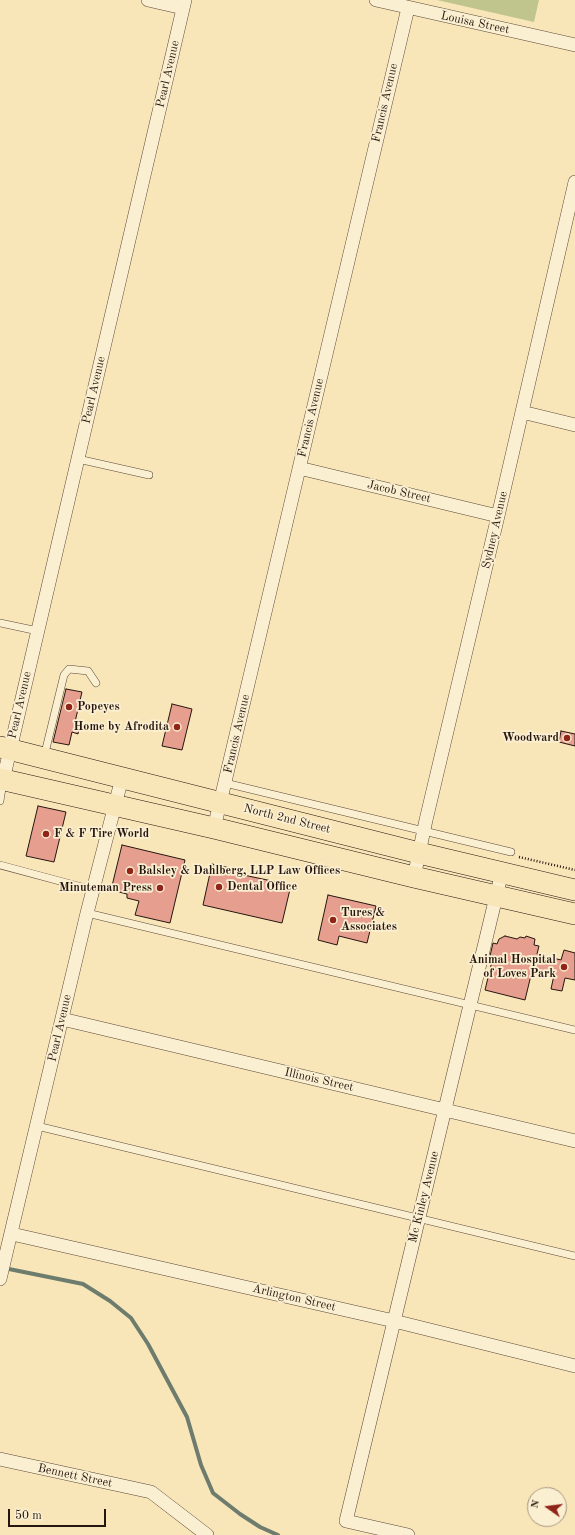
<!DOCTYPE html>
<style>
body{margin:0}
#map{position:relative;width:575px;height:1535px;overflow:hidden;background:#f9e6b8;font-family:"Old Standard TT",serif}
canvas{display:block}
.north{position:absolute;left:527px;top:1487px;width:40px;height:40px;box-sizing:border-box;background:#fbefd1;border:1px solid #a59883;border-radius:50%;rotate:284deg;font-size:11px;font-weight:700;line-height:16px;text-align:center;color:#25150f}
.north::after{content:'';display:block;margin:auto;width:14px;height:18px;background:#8f2418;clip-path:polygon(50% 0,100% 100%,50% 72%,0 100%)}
.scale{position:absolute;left:8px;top:1509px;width:98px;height:18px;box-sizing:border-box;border:2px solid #25150f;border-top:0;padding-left:5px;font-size:12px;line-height:14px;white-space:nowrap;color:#25150f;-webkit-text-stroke:3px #fbefd1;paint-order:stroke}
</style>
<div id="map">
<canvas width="575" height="1535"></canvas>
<div class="north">N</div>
<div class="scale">50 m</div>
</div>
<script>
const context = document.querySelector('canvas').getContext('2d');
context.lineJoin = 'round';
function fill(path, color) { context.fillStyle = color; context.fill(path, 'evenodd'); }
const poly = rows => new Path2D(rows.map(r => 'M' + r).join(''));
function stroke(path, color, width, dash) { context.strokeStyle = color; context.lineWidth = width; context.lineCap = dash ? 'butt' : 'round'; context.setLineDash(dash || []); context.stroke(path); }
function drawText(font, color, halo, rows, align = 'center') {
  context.font = font + ' "Old Standard TT",serif'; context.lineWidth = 3.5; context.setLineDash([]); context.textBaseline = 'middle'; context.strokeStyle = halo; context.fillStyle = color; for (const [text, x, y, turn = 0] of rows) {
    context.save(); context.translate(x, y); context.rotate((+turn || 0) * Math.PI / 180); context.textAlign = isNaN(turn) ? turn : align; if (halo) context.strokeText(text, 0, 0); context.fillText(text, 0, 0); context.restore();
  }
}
const green = poly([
 [437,0,539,0,534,22]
]);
const stream = poly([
 [4,1268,83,1284,110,1301,131,1318,148,1344,187,1417,201,1465,213,1493,240,1514,260,1527,278,1535]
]);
const building = poly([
 [66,689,82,692,75,722,80,723,78,734,72,732,69,745,53,742,66,689],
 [172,704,192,709,182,750,162,746,172,704],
 [561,731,575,734,575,746,559,742,561,731],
 [38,806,66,812,54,862,26,856,38,806],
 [122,845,185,860,170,923,135,915,139,901,127,898,127,894,111,890,122,845],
 [212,864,235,869,234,873,291,885,282,923,203,905,212,864],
 [328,895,376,906,367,943,339,936,337,945,318,940,328,895],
 [505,936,517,939,520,937,525,938,526,936,535,939,534,945,539,946,537,954,561,960,564,950,575,953,575,980,565,978,562,991,551,989,554,975,532,971,525,1000,485,990,493,957,490,956,493,943,497,944,499,939,505,936]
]);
const path = poly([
 [519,857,575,870]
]);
const service = poly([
 [78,459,149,475],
 [0,623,38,631],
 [44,757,64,675,69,669,88,671,96,683],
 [225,783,511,852],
 [0,801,3,782],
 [0,865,93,890],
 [87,913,575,1030],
 [37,1126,575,1256]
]);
const minor = poly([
 [148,0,183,8],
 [376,0,575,45],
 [522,412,575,425],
 [299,468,498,516],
 [3,780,185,0],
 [214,828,408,8],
 [414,877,426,820,498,516,575,182],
 [62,1019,575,1141],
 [12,1234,394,1321,575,1366],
 [0,1279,87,913,122,778],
 [0,1459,151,1492,207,1535],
 [408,1535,346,1521,502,872]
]);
const primary = poly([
 [0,747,419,853,575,890],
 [0,779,214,828,414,877,575,914]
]);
const markers = [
 [69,707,4,"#8f2418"],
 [177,727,4,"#8f2418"],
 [567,738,4,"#8f2418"],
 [46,834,4,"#8f2418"],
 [130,871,4,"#8f2418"],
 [219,887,4,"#8f2418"],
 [160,888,4,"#8f2418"],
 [333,920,4,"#8f2418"],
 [564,967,4,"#8f2418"]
];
const streetNames = [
 ["Louisa Street",475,23,12],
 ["Pearl Avenue",168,74,-77],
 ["Francis Avenue",385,103,-77],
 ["Pearl Avenue",94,390,-77],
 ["Francis Avenue",311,418,-77],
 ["Jacob Street",399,492,13],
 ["Sydney Avenue",495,530,-77],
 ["Pearl Avenue",20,705,-77],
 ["Francis Avenue",237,734,-77],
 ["North 2nd Street",287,819,14],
 ["Pearl Avenue",60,1028,-77],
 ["Illinois Street",319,1080,13],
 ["Mc Kinley Avenue",424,1197,-76],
 ["Arlington Street",294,1298,13],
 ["Bennett Street",75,1476,12]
];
const poiNames = [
 ["Popeyes",77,707],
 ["Home by Afrodita",169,727,"right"],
 ["Woodward",559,738,"right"],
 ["F & F Tire World",54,834],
 ["Balsley & Dahlberg, LLP Law Offices",138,871],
 ["Dental Office",227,887],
 ["Minuteman Press",152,888,"right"],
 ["Tures &",341,913],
 ["Associates",341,927],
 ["Animal Hospital",556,960,"right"],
 ["of Loves Park",556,974,"right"]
];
fill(green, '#c0c48d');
stroke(stream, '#6e7c6e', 4);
fill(building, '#e69f8f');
stroke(building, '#25150f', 1);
stroke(service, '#5a4939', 8);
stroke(minor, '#5a4939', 14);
stroke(primary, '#25150f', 22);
stroke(path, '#25150f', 2.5, [1, 2]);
stroke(service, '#fbefd1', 7);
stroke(minor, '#fbefd1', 13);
stroke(primary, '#f9e6b8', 21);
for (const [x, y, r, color] of markers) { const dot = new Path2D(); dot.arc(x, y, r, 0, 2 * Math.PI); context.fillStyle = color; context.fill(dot); stroke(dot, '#fbefd1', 1.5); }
drawText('12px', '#25150f', '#fbefd1', streetNames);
drawText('bold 12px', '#25150f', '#fbefd1', poiNames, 'left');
</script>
